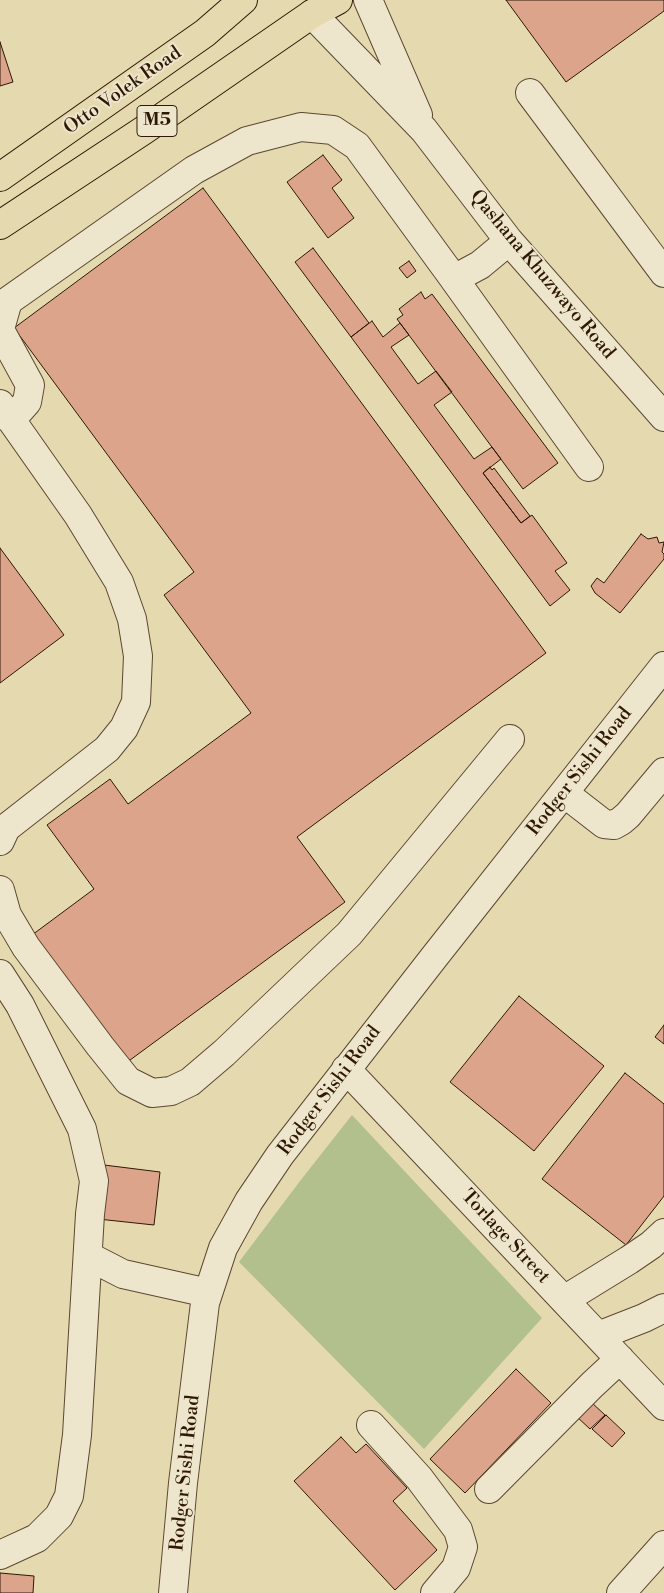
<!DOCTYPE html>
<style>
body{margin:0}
canvas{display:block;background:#e5d9b0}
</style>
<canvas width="664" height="1593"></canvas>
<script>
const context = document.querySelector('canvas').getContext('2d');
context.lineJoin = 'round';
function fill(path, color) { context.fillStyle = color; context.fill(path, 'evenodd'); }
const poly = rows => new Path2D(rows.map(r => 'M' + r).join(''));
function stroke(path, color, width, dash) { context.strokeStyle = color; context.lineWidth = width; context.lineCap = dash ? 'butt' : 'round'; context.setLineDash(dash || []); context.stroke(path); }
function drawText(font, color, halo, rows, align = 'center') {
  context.font = font + ' "Libre Bodoni",serif'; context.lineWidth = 4; context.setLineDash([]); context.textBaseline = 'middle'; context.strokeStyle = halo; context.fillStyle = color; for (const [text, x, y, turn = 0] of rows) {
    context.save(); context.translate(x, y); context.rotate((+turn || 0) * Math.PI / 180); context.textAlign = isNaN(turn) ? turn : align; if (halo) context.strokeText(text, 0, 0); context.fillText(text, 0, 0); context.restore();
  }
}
const green = poly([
 [352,1115,542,1318,424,1449,239,1262,300,1181]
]);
const building = poly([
 [506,0,664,0,664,11,566,82,506,0],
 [0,42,13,82,0,86,0,42],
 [323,155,342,180,332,188,354,218,328,238,287,182,323,155],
 [203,188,546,653,297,837,345,902,126,1063,32,935,94,889,47,825,110,779,128,804,251,713,164,595,194,572,14,328,203,188],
 [313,248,369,323,351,337,295,262,313,248],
 [409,261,416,271,407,278,399,268,409,261],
 [421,292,425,299,432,294,558,463,523,489,397,319,403,315,399,309,421,292],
 [372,321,383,337,400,323,409,335,391,347,418,384,436,371,452,392,434,405,474,459,492,447,501,459,483,473,521,523,532,515,567,563,555,571,570,590,550,606,351,337,372,321],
 [490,467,492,470,494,468,530,516,521,523,483,473,490,467],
 [641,534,648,539,657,537,659,543,664,542,662,552,664,554,664,559,620,613,595,593,591,586,597,578,604,583,641,534],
 [0,548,64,635,0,683,0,548],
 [519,996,604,1066,534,1151,450,1082,519,996],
 [664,1025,664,1044,655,1037,664,1025],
 [625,1073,664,1104,664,1196,626,1245,542,1179,625,1073],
 [104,1165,160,1172,154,1225,98,1219,104,1165],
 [516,1369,551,1403,465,1493,430,1459,516,1369],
 [591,1402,605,1415,590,1429,576,1416,591,1402],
 [606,1415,625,1433,612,1447,592,1429,606,1415],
 [341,1437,356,1453,366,1444,407,1488,393,1501,437,1550,395,1590,294,1481,341,1437],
 [0,1573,34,1576,33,1593,0,1593,0,1573]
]);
const minor = poly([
 [368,0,418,115],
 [312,14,424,130,509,241,664,417],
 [530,93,664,273],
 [454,279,589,467],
 [0,329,8,301,194,170,247,141,301,127,333,130,357,146,454,279,480,265,509,241],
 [0,330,30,385,27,402,11,420],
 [0,404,78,515,119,582,132,619,138,656,136,702,124,728,107,749,6,828,0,841],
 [564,793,604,824,614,825,621,821,628,815,664,772],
 [0,890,7,915,26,947,100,1046,128,1081,152,1093,171,1091,190,1082,224,1053,349,934,510,739],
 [0,974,20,1005,82,1129,94,1181,90,1214,77,1435,69,1496,59,1516,37,1538,0,1555],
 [346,1069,664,1406],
 [88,1256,123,1274,208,1293],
 [564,1300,629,1260,651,1245,664,1233],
 [598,1336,644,1318,664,1308],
 [371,1425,419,1478,458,1530,463,1547,456,1568,435,1593],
 [489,1489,592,1385,620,1359],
 [173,1593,183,1483,205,1303,223,1248,249,1201,280,1155,435,956,664,666],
 [621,1593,664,1545]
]);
const major = poly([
 [0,177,205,33,243,0],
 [0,225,144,130,312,14,338,0]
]);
const shields = [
 [157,121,40]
];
const shieldNames = [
 ["M5",157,121]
];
const streetNames = [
 ["Otto Volek Road",123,91,-35],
 ["Qashana Khuzwayo Road",542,275,50],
 ["Rodger Sishi Road",580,772,-52],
 ["Rodger Sishi Road",330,1091,-53],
 ["Torlage Street",505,1237,47],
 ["Rodger Sishi Road",186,1473,-84]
];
fill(green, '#b2c08d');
fill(building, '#dca58b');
stroke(building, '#2f1805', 1);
stroke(minor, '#5c4830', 30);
stroke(major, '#2f1805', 30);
stroke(minor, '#eee6cc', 28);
stroke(major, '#e5d9b0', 28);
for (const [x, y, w] of shields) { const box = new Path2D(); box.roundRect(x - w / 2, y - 15.5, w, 31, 4); context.fillStyle = '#eee6cc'; context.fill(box); stroke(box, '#2f1805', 1); }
drawText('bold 18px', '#2f1805', null, shieldNames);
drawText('19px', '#2f1805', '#eee6cc', streetNames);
</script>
